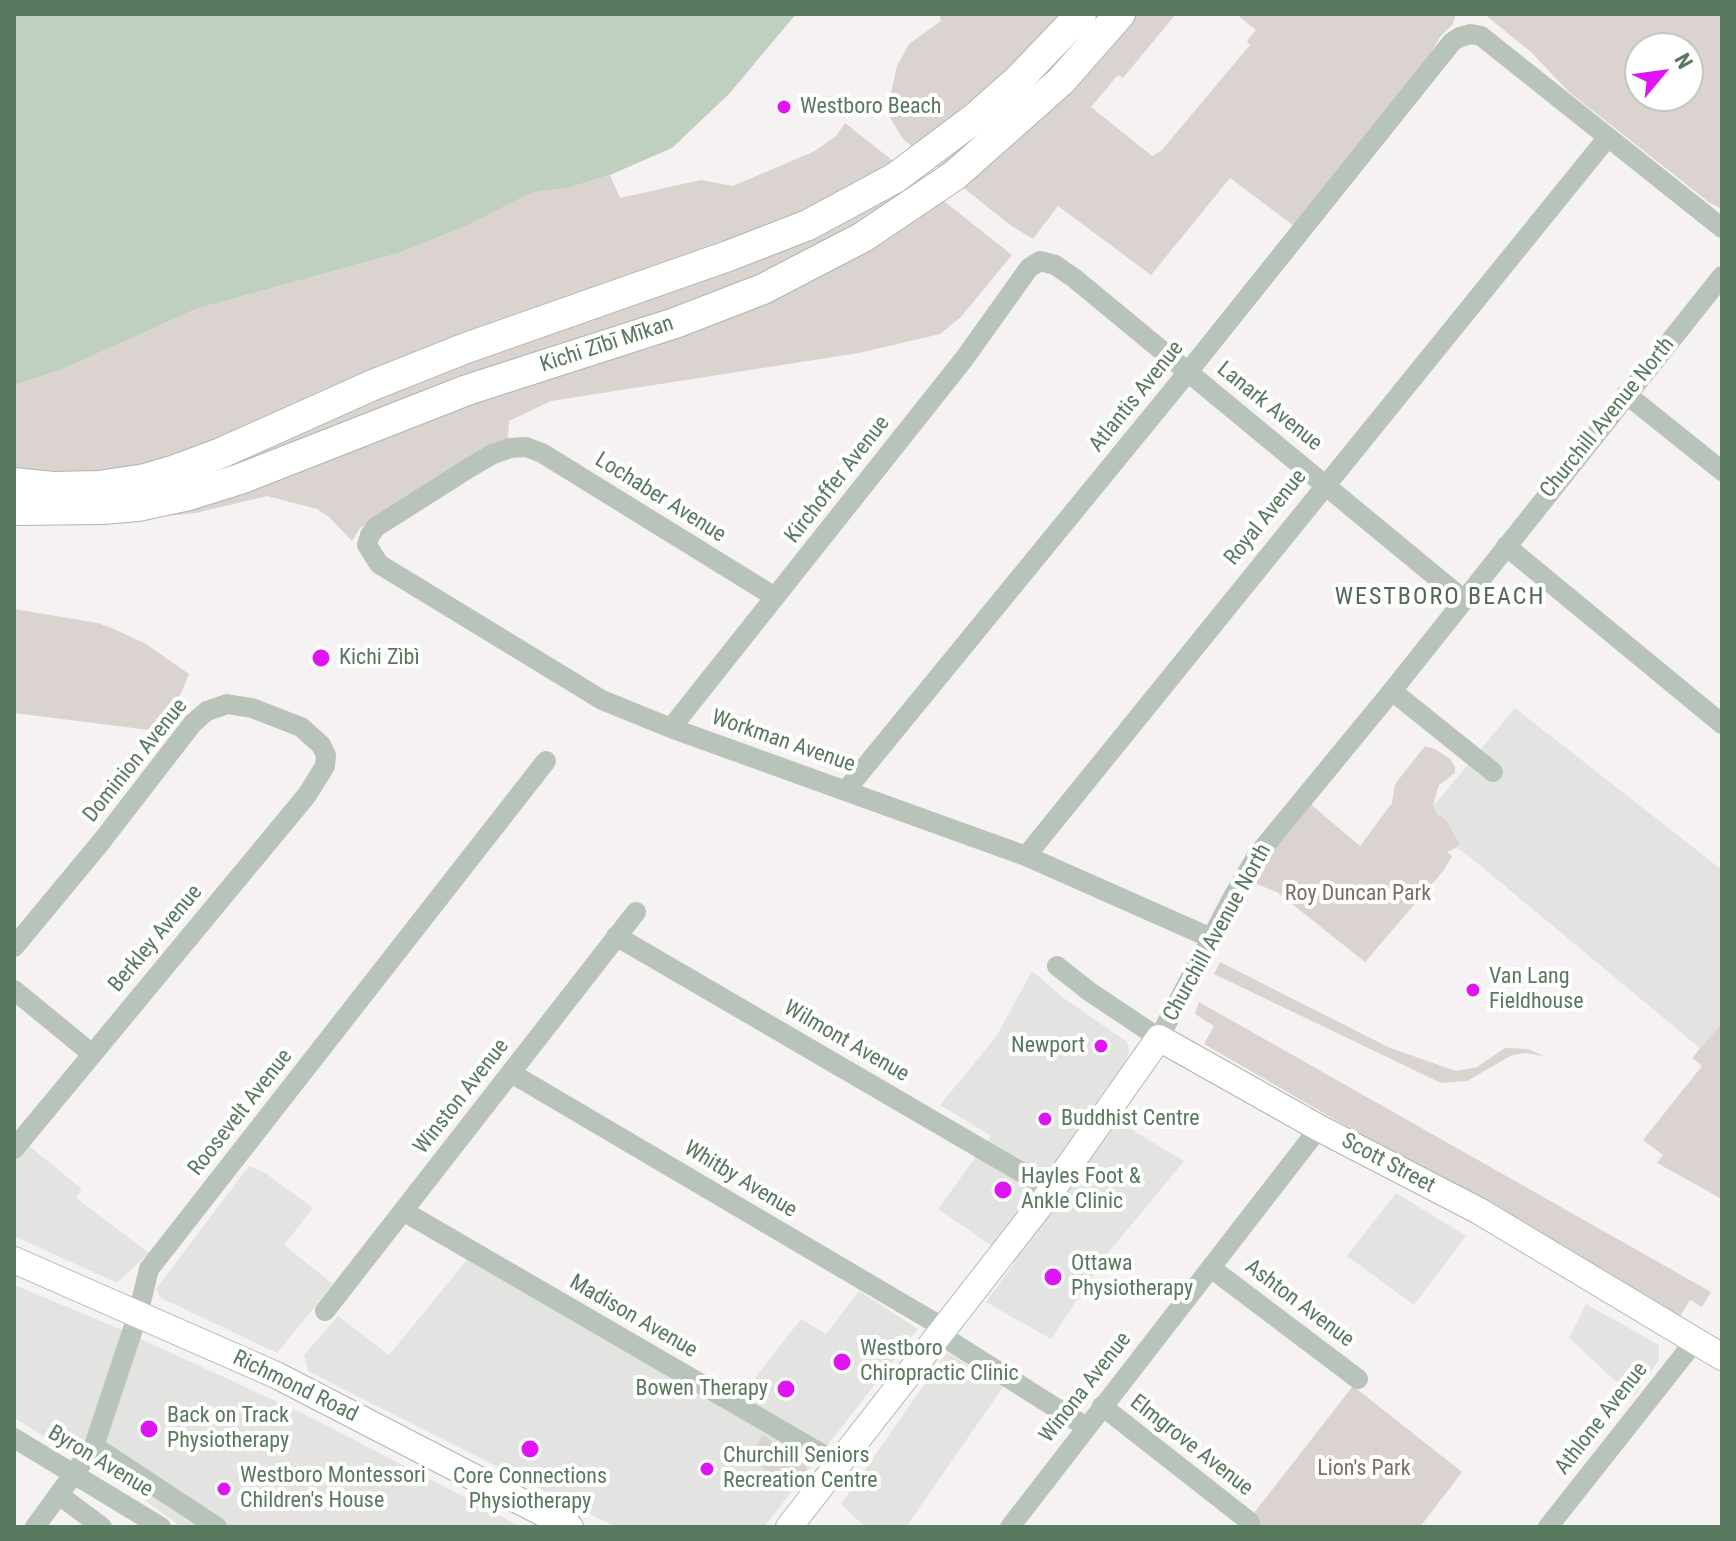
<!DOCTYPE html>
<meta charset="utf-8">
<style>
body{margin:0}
#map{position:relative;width:1736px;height:1541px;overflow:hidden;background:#f6f1f2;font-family:"Roboto Condensed",sans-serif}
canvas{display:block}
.frame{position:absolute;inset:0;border:16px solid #59795e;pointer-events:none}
.north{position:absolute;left:1624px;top:32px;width:80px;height:80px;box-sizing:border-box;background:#fff;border:2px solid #bdc9bf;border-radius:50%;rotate:61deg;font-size:22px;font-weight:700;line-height:32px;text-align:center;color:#59795e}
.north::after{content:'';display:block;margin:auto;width:28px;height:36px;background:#e013f4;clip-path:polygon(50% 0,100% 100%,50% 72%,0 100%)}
</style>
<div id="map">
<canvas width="1736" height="1541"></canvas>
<div class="frame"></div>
<div class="north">N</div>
</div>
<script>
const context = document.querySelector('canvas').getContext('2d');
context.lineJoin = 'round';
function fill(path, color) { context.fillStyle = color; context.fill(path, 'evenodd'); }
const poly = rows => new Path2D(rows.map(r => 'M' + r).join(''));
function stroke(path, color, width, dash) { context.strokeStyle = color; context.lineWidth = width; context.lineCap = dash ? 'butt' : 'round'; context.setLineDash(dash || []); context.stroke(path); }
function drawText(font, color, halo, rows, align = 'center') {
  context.font = font + ' "Roboto Condensed",sans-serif'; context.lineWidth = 8; context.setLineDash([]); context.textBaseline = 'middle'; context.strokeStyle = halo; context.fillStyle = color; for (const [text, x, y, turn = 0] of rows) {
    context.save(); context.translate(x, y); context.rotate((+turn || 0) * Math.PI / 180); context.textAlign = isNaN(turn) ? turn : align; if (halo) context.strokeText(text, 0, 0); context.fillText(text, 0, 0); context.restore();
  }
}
const built = poly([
 [1515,708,1722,870,1722,1023,1701,1049,1476,862,1421,821],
 [1032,971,1065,999,1127,1042,1129,1052,1126,1062,1098,1099,1127,1127,1184,1161,1108,1253,1051,1339,986,1302,1015,1262,938,1209,991,1136,940,1105,996,1037],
 [14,1137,33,1149,82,1189,76,1198,149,1253,120,1280,115,1282,14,1236],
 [249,1166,265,1173,313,1208,284,1245,333,1284,277,1353,161,1298,156,1289],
 [1396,1193,1466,1236,1414,1305,1347,1256],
 [467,1260,729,1411,801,1319,826,1334,859,1291,918,1329,764,1527,616,1527,308,1371,304,1355,338,1316,389,1355],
 [14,1285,113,1326,312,1418,522,1527,181,1527,100,1467,58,1446,14,1417],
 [1586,1304,1659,1345,1659,1360,1633,1397,1569,1338],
 [947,1352,1003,1387,906,1527,865,1527,841,1504]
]);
const green = poly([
 [939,14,1176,14,1123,78,1118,75,1091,107,1152,156,1161,151,1250,45,1247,41,1256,30,1236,14,1456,14,1453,24,1440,37,1428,58,1294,226,1230,178,1151,275,1058,206,1033,239,1010,225,903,139,889,116,891,93,897,66,909,44,941,21],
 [1484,14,1722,14,1722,209,1710,203,1569,92,1531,52],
 [1640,48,1688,48,1688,96,1640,96],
 [845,123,1012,255,961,317,940,334,859,353,551,401,509,421,508,438,407,496,360,528,352,541,329,517,317,509,267,496,196,513,176,515,85,517,14,516,14,385,61,370,196,309,399,253,470,224,531,193,571,187,610,175,620,198,701,180,733,186,815,151,836,136],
 [14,609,98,623,114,629,146,644,189,674,165,732,14,713],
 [1425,746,1435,749,1450,759,1455,767,1455,773,1439,785,1433,805,1437,814,1446,820,1459,843,1457,847,1447,852,1452,856,1444,870,1365,962,1277,892,1249,881,1308,802,1360,846,1392,803,1395,784],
 [1220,962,1390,1048,1456,1071,1477,1067,1505,1048,1528,1049,1544,1056,1525,1053,1512,1055,1467,1081,1441,1083,1214,974],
 [1199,1002,1711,1292,1702,1307,1690,1300,1679,1318,1204,1044,1214,1026,1195,1014],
 [1722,1023,1722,1199,1657,1163,1663,1155,1643,1140,1702,1066,1692,1058],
 [1353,1386,1462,1472,1420,1527,1243,1527],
 [763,1435,805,1465,807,1471,792,1490,748,1457]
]);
const water = poly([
 [14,14,796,14,729,94,672,148,610,175,571,187,531,193,470,224,399,253,196,309,61,370,14,385]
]);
const minor = poly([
 [1626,394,1722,471],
 [1506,546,1722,724],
 [775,597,542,453,526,447,510,448,493,454,469,468,376,527,370,535,367,545,379,564,602,700,671,728,1026,856,1211,938],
 [1392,691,1493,772],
 [671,728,964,359,1029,268,1040,261,1055,265,1074,278,1463,599],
 [846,790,1188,372,1452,42,1460,37,1471,34,1481,36,1722,228],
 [1026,856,1608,137],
 [616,936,1052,1190],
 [14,947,101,842,193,723,207,711,227,704,252,708,301,727,321,745,326,755,325,766,307,795,14,1149],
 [1057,966,1090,992,1159,1038,1234,895,1258,854,1392,691,1722,276],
 [14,990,91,1053],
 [511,1073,944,1328],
 [403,1211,839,1464],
 [1211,1268,1358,1379],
 [325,1311,636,912],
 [939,1334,1086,1427],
 [1102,1406,1250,1522],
 [14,1438,161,1527],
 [94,1446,217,1527],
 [59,1495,102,1527],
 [35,1527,94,1446,138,1314,149,1269,546,761],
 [1010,1527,1319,1128],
 [1548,1527,1695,1341]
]);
const major = poly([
 [14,1260,276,1375,570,1527],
 [789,1527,1052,1190,1159,1038,1319,1128,1479,1211,1722,1357]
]);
const highway = poly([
 [14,483,53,487,99,486,145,479,175,470,221,453,373,385,466,348,728,256,808,225,895,178,975,118,1018,80,1081,14],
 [14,510,103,509,138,506,189,495,240,479,467,390,675,323,763,289,863,237,955,175,1061,81,1120,14]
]);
const markers = [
 [784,107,8,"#e013f4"],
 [321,658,10,"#e013f4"],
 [1473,990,8,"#e013f4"],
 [1101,1046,8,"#e013f4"],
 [1045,1119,8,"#e013f4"],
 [1003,1190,10,"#e013f4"],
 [1053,1277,10,"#e013f4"],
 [842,1362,10,"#e013f4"],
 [786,1389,10,"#e013f4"],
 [149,1429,10,"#e013f4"],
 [530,1449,10,"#e013f4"],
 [707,1469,8,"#e013f4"],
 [224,1489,8,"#e013f4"]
];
const poiNames = [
 ["Westboro Beach",800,107],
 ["Kichi Zìbì",339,658],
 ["Van Lang",1489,977],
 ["Fieldhouse",1489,1002],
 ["Newport",1085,1046,"right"],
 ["Buddhist Centre",1061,1119],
 ["Hayles Foot &",1021,1177],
 ["Ankle Clinic",1021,1202],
 ["Ottawa",1071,1264],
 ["Physiotherapy",1071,1289],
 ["Westboro",860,1349],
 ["Chiropractic Clinic",860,1374],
 ["Bowen Therapy",768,1389,"right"],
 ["Back on Track",167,1416],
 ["Physiotherapy",167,1441],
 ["Churchill Seniors",723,1456],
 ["Recreation Centre",723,1481],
 ["Westboro Montessori",240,1476],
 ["Children's House",240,1501],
 ["Core Connections",530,1477,"center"],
 ["Physiotherapy",530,1502,"center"]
];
const streetNames = [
 ["Kichi Zībī Mīkan",607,345,-18],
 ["Atlantis Avenue",1137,397,-51],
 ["Lanark Avenue",1269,407,39],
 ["Churchill Avenue North",1608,418,-51],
 ["Kirchoffer Avenue",838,480,-52],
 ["Lochaber Avenue",660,498,32],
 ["Royal Avenue",1266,518,-51],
 ["Workman Avenue",783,742,19],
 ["Dominion Avenue",136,761,-51],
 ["Churchill Avenue North",1218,933,-61],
 ["Berkley Avenue",156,939,-50],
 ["Wilmont Avenue",846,1042,30],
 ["Winston Avenue",462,1097,-52],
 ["Roosevelt Avenue",241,1113,-52],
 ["Scott Street",1388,1164,28],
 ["Whitby Avenue",740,1180,31],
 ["Ashton Avenue",1299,1304,37],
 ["Madison Avenue",633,1317,30],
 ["Richmond Road",295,1387,26],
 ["Winona Avenue",1086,1388,-52],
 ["Athlone Avenue",1602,1419,-52],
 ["Elmgrove Avenue",1191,1446,38],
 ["Byron Avenue",100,1462,31]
];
const parkNames = [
 ["Roy Duncan Park",1358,894],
 ["Lion's Park",1364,1469]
];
const neighbourhoodNames = [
 ["WESTBORO BEACH",1440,598]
];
fill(built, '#e3e3e1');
fill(green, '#dbd3d0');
fill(water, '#c0d0c0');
stroke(major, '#acb7ad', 28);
stroke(highway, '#acb6ad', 32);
stroke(minor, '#b8c3b9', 20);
stroke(major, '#fff', 26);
stroke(highway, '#fff', 30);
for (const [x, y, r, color] of markers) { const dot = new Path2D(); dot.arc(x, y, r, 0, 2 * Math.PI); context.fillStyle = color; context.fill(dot); stroke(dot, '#fff', 3); }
drawText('22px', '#59795e', '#fff', poiNames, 'left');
drawText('22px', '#59795e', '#fff', streetNames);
drawText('22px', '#7c6e61', '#fff', parkNames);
context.letterSpacing = '2px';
drawText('24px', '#506953', '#fff', neighbourhoodNames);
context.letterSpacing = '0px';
</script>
